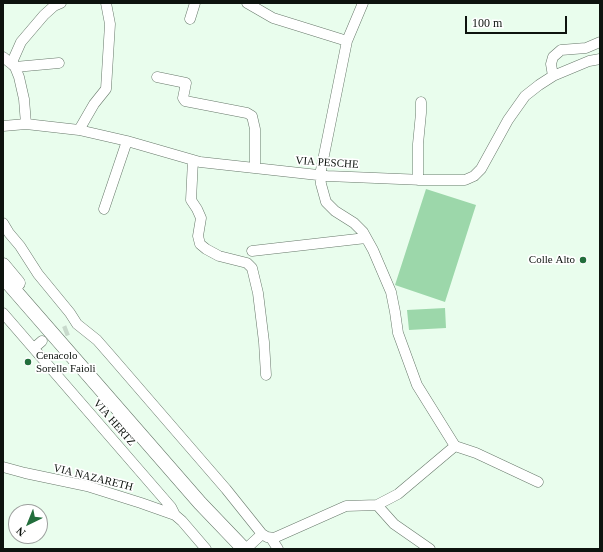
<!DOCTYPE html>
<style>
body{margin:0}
#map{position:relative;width:603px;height:552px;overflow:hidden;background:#e9fded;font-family:"Times New Roman",serif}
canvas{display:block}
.frame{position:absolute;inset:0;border:4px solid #0d130e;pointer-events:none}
.north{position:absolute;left:8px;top:504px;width:40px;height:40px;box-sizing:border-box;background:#fff;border:1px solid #9ea19f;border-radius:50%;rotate:223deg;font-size:11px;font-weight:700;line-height:16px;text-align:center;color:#0d130e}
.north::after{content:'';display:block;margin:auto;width:14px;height:18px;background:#226e3c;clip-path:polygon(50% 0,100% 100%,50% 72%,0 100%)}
.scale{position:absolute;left:465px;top:16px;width:102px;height:18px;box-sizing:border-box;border:2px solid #0d130e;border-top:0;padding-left:5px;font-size:12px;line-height:14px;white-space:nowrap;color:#0d130e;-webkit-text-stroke:3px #fff;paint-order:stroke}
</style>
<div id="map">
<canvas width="603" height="552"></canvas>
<div class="frame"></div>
<div class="north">N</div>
<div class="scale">100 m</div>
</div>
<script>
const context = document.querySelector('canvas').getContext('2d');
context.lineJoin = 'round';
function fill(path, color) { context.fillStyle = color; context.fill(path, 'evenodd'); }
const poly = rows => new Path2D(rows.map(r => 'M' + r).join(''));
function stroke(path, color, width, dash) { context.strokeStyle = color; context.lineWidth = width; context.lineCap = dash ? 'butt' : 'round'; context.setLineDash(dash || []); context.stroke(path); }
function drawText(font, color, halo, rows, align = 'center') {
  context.font = font + ' "Times New Roman",serif'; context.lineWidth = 3.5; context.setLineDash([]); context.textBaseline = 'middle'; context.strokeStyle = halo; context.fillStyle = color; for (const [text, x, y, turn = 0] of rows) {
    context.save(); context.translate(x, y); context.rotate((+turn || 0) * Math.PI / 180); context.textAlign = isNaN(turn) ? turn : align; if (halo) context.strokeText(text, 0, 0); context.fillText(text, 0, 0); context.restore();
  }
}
const green = poly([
 [426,189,476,205,445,302,395,285],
 [445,308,446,328,409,330,407,310]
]);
const minorTunnel = poly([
 [50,337,68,330]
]);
const minor = poly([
 [247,3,273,18,347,41],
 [190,19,195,3],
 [3,57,13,65],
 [15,67,59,63],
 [553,76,551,64,553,57,561,50,586,48,600,42],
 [157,77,186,83,183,98,185,101,247,113,252,116,255,129,255,168],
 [26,124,24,99,19,77,15,67,13,65,13,60,21,42,44,15,54,6,61,3],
 [3,126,26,124,79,130,127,141,200,162,327,176,424,180,465,180,474,176,481,169,508,120,525,96,539,85,553,76,589,61,600,59],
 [79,130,94,104,106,89,110,24,106,3],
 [193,160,191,200,197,209,201,218,198,236,200,244,206,249,219,256,247,263,252,268,258,293,264,342,266,375],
 [418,180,418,144,421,113,421,102],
 [104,209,127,141],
 [3,223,9,233,20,246,38,274,70,313,77,324,97,340,111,356,226,489,262,534],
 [252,251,366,238],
 [3,313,171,507,175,515,182,521,206,549],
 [34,348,42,341],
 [455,446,476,453,538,482],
 [3,467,25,473,87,486,141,503,175,515],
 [377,505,394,524,430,549],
 [271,538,278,549],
 [248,547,262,534,267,537,274,538,346,506,377,505,398,494,455,446,417,385,398,333,395,312,391,292,373,250,363,232,354,223,335,211,326,202,321,184,320,175,347,41,363,3]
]);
const highway = poly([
 [3,265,18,283],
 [3,277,200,503,244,549]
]);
const markers = [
 [583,260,4,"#226e3c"],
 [28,362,4,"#226e3c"]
];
const streetNames = [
 ["VIA PESCHE",327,163,4],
 ["VIA HERTZ",114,423,49],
 ["VIA NAZARETH",93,478,14]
];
const poiNames = [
 ["Colle Alto",575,260],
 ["Cenacolo",36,356,"left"],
 ["Sorelle Faioli",36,369,"left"]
];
fill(green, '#9cd7aa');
stroke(minorTunnel, '#c8dacc', 10, [10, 5]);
stroke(minor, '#67786a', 11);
stroke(highway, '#67786a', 15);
stroke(minor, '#fff', 10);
stroke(highway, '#fff', 14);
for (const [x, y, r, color] of markers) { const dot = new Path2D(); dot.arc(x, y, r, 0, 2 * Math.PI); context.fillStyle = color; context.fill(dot); stroke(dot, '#fff', 1.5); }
drawText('11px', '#0d130e', '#fff', streetNames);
drawText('11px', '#0d130e', '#fff', poiNames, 'right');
</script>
